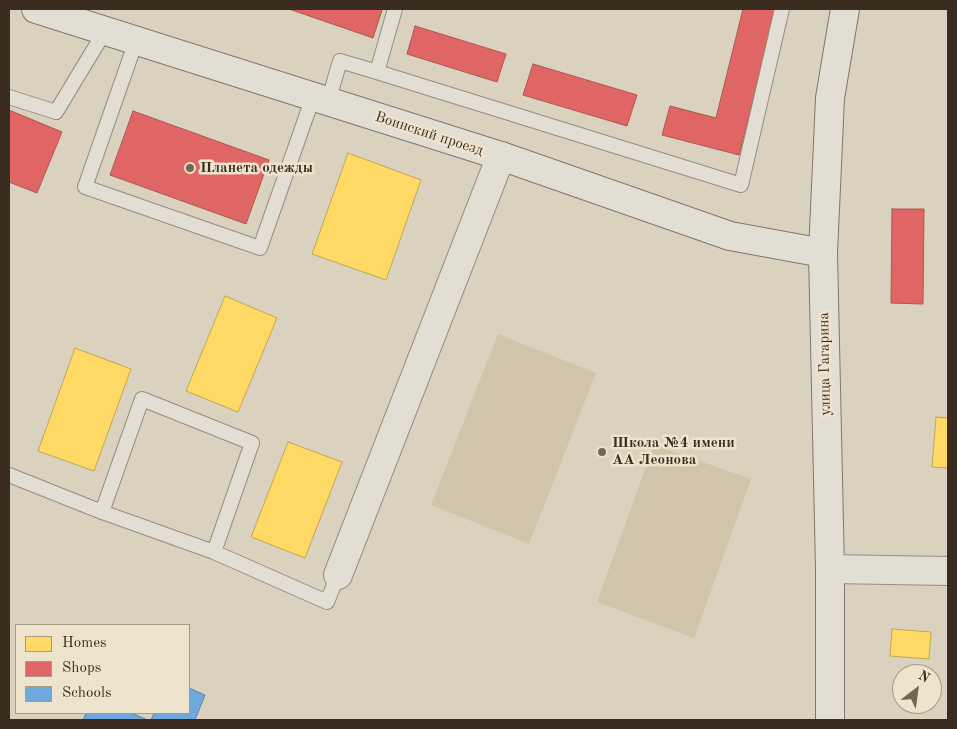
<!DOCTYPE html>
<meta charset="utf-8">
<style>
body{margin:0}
#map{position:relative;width:957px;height:729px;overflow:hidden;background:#dad2be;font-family:"Old Standard TT",serif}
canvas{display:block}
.frame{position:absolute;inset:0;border:10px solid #3a2d20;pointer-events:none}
.legend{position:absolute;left:15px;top:624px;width:175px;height:90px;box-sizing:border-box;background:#eee4ce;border:1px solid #a69b88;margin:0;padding:6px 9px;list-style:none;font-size:15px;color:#3a2d20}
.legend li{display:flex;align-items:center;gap:10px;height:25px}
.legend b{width:25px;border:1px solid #a69b88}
.north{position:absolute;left:892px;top:664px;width:50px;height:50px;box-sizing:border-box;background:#eee4ce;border:1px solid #a69b88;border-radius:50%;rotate:30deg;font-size:14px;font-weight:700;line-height:20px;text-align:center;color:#3a2d20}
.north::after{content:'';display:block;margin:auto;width:18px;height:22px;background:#726757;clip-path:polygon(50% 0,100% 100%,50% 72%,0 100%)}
</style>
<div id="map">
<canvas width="957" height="729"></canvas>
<div class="frame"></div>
<ul class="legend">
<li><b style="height:14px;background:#ffd966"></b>Homes</li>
<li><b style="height:14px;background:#e06666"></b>Shops</li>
<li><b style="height:14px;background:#6fa8dc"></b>Schools</li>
</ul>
<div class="north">N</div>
</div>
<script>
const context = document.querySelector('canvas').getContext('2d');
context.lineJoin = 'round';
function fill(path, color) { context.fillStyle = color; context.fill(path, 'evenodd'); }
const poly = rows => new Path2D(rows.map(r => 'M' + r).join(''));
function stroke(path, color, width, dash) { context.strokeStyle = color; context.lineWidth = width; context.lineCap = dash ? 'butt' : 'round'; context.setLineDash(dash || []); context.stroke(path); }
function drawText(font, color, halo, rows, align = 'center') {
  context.font = font + ' "Old Standard TT",serif'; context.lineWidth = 5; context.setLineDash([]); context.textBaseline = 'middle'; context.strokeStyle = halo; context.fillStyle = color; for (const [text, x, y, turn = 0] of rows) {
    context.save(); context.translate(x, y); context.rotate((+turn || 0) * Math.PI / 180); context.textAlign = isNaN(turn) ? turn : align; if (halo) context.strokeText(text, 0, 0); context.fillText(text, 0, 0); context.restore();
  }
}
const green = poly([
 [498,334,596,373,529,544,431,505],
 [654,445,751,479,694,638,597,602]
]);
const homes = poly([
 [348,153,421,180,386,280,312,254,348,153],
 [225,296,277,318,238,412,186,391,225,296],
 [75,348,131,369,94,471,38,451,75,348],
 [936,417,948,418,948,468,932,467,936,417],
 [288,442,342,462,305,558,251,537,288,442],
 [892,629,931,632,929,659,890,656,892,629]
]);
const shops = poly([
 [289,9,378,9,382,10,373,38,289,9],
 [743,9,776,9,739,155,662,135,670,106,716,118,743,9],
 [415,26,506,54,497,82,407,54,415,26],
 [533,64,637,95,627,126,523,95,533,64],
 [9,110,62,132,37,193,9,182,9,110],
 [133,111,269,160,246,224,110,175,133,111],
 [892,209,924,209,923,304,891,303,892,209]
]);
const schools = poly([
 [189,688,205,695,195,720,151,720,154,713,189,713,189,688],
 [86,713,131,713,148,720,83,720,86,713]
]);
const service = poly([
 [395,9,377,72,741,185,782,9],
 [136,41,85,187,260,248,313,97],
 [9,97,56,112,105,31],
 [328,102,340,61,377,72],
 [9,475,102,512,214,552,327,602,338,575],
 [102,512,142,399,252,443,214,552]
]);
const minor = poly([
 [830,569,948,571],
 [338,575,501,156]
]);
const secondary = poly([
 [36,9,501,156,730,236,823,253],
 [830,720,830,569,823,253,830,98,845,9]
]);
const markers = [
 [190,168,5,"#726757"],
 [602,452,5,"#726757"]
];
const streetNames = [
 ["Воинский проезд",429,134,18],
 ["улица Гагарина",825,364,-91]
];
const poiNames = [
 ["Планета одежды",200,168],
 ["Школа №4 имени",612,443],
 ["АА Леонова",612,460]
];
fill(green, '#d0c4aa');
fill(homes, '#ffd966');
stroke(homes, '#c4a551', 1);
fill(shops, '#e06666');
stroke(shops, '#ae5551', 1);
fill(schools, '#6fa8dc');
stroke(schools, '#5f83a4', 1);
stroke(service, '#948e81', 16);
stroke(minor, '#948e81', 30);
stroke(secondary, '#7e776c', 30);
stroke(service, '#e2ded4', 14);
stroke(minor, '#e2ded4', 28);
stroke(secondary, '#e2ded4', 28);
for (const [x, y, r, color] of markers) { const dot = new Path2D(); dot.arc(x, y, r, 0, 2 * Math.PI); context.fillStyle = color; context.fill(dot); stroke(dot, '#eee4ce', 2); }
drawText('15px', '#3a2d20', '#eee4ce', streetNames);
drawText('bold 15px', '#3a2d20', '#eee4ce', poiNames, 'left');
</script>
